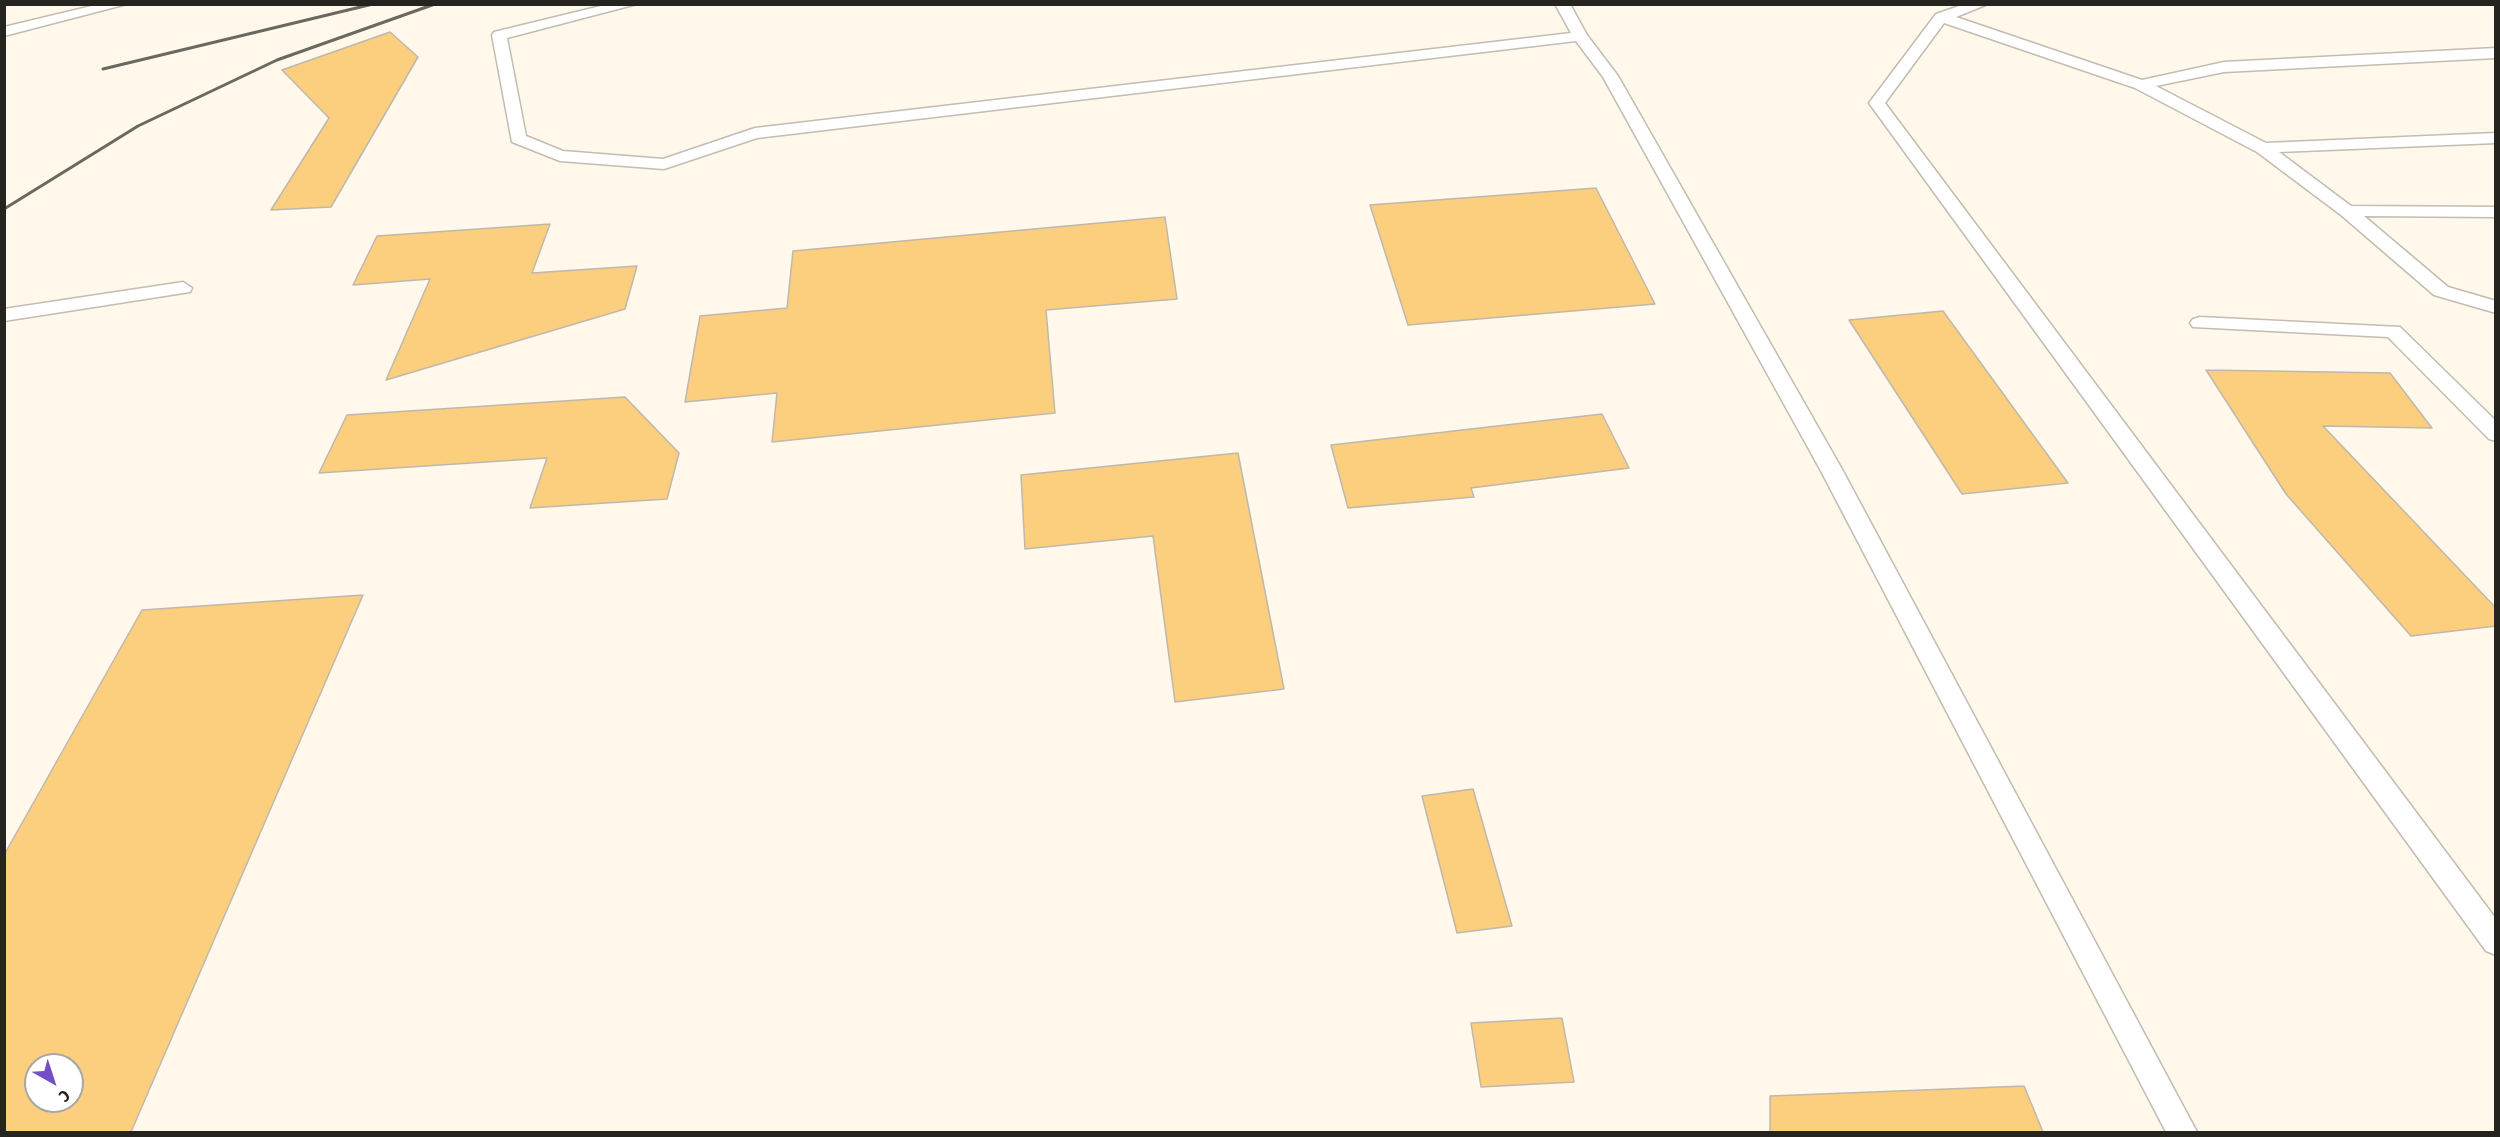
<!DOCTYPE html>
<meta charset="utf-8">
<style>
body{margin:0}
#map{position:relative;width:2500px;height:1137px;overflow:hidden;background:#fff8eb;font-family:"Fira Sans Condensed",sans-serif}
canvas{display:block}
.frame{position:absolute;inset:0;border:6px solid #26241f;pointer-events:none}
.north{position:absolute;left:24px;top:1053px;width:60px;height:60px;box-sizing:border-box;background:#fff;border:2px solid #a8a7a5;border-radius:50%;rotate:141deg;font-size:16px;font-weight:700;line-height:24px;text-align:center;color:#26241f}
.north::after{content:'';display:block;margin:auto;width:21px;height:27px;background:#724fc9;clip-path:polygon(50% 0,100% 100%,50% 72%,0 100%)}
</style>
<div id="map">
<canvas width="2500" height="1137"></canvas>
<div class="frame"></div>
<div class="north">С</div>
</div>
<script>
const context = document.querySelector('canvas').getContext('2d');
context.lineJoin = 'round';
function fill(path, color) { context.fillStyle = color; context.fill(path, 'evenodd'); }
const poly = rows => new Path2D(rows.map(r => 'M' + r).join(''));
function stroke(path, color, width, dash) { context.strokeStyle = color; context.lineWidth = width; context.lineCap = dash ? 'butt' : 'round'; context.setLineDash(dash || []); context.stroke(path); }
const building = poly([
 [390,32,418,57,331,207,271,210,329,118,282,70,390,32],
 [1596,188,1655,304,1408,325,1370,205,1596,188],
 [1165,217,1177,299,1046,310,1055,413,772,442,777,393,685,402,700,316,787,308,793,251,1165,217],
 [550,224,532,273,637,266,625,309,386,380,430,279,353,285,377,236,550,224],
 [1943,311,2068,483,1962,494,1849,320,1943,311],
 [2206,370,2390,373,2432,428,2323,426,2496,608,2496,626,2411,636,2286,494,2206,370],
 [625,397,679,453,667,499,530,508,547,458,319,473,347,415,625,397],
 [1602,414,1629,468,1471,488,1474,497,1348,508,1331,445,1602,414],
 [1238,453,1284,689,1175,702,1153,536,1025,549,1021,475,1238,453],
 [363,595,131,1132,4,1132,4,855,142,610,363,595],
 [36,1065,72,1065,72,1101,36,1101,36,1065],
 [1473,789,1512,926,1457,933,1422,796,1473,789],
 [1562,1018,1574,1082,1481,1087,1471,1023,1562,1018],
 [2024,1086,2043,1132,1770,1132,1770,1096,2024,1086]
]);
const lane = poly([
 [100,4,127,4,4,36,4,27,100,4],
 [609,4,637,4,507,38,526,136,563,151,663,159,755,128,1571,33,1555,4,1570,4,1587,35,1618,76,1843,471,2197,1132,2166,1132,1821,471,1603,77,1576,41,757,138,664,169,560,161,512,142,492,35,494,32,609,4],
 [1965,4,1988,4,1956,17,2142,80,2224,62,2496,48,2496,58,2224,72,2156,86,2266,143,2496,133,2496,143,2279,152,2351,206,2496,207,2496,217,2364,216,2448,287,2496,301,2496,313,2434,295,2341,215,2257,152,2135,88,1944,23,1885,103,2496,919,2496,955,2486,951,1869,103,1936,14,1965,4],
 [183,282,192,288,190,292,4,321,4,309,183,282],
 [2200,317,2400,327,2496,421,2496,441,2489,439,2388,337,2193,327,2190,323,2193,319,2200,317]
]);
const rail = poly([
 [103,69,373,4],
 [4,209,138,126,277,60,435,4]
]);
fill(building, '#fbcf7e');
stroke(building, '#bfb8ad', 1.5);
stroke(lane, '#c3bcb1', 3);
fill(lane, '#fff');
stroke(rail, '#6b6860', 3);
</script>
